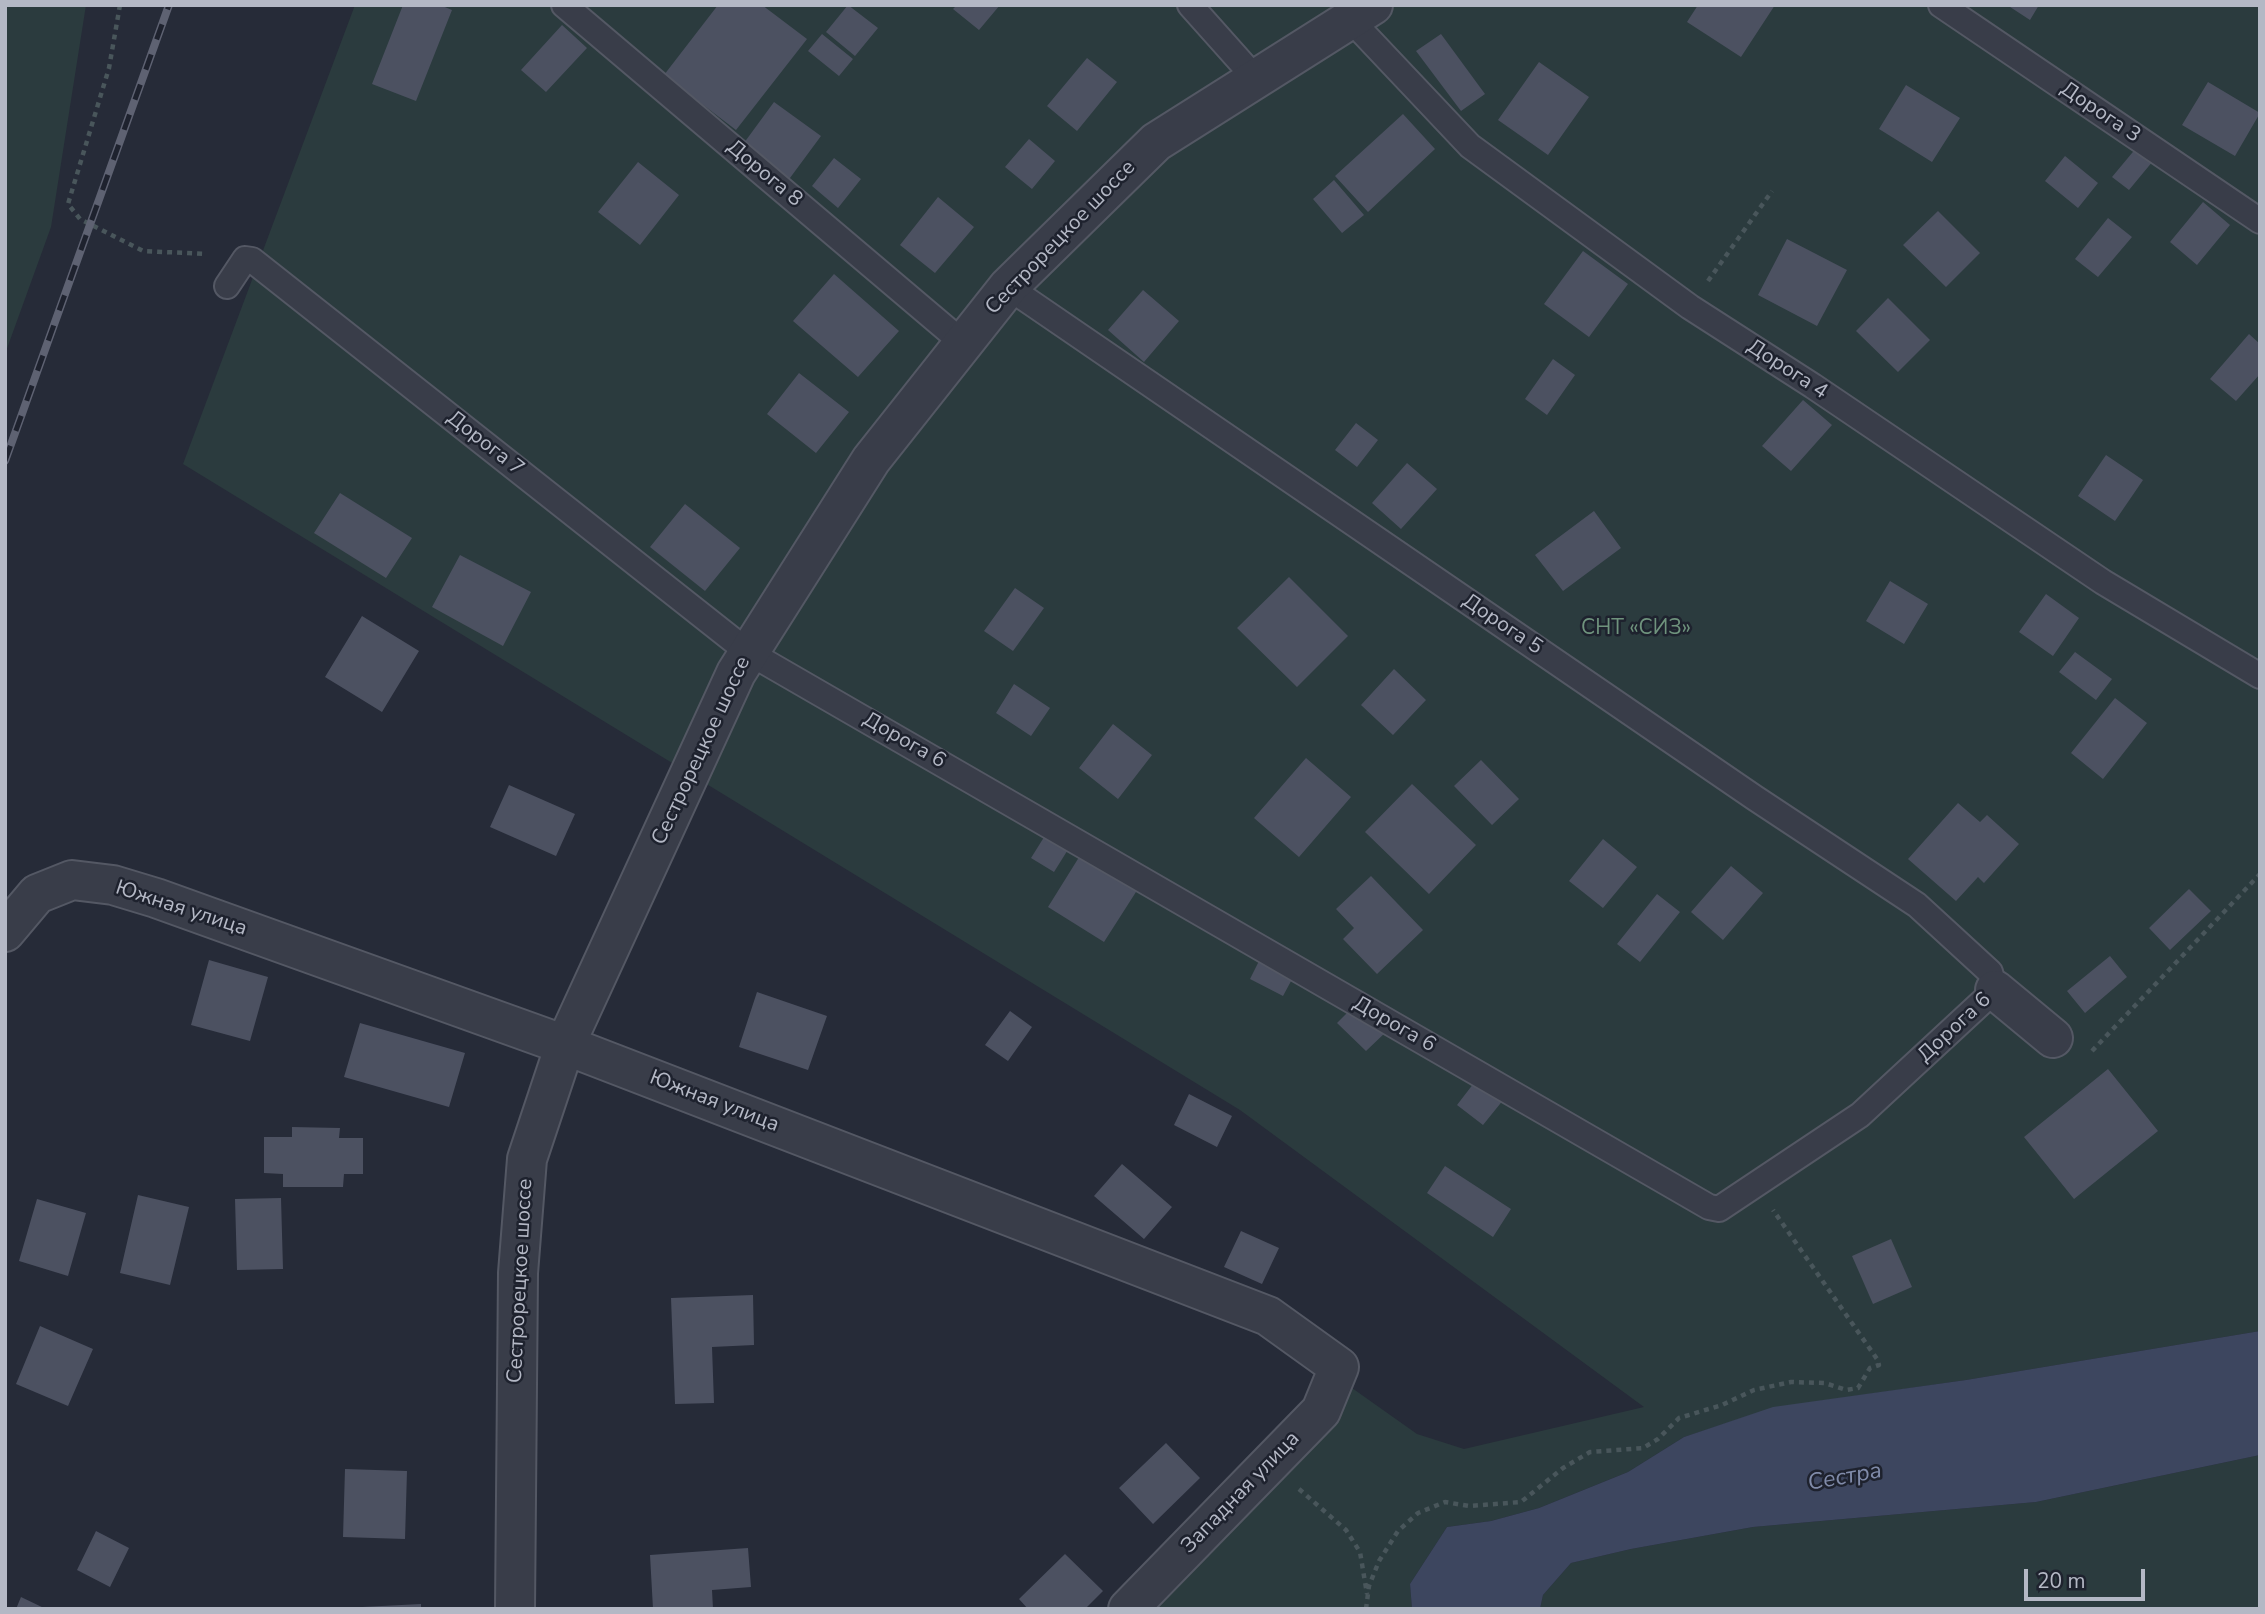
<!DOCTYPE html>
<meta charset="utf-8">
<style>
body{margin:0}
#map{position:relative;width:2265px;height:1614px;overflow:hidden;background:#262b38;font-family:"Nunito Sans",sans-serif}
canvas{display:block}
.frame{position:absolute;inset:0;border:7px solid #b4b8c5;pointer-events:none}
.scale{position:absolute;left:2024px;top:1569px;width:121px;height:32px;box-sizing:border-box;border:4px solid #b4b8c5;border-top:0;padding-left:9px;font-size:21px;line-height:24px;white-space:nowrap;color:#b4b8c5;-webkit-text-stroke:5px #1e222e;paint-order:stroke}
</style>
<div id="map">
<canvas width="2265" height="1614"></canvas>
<div class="frame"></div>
<div class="scale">20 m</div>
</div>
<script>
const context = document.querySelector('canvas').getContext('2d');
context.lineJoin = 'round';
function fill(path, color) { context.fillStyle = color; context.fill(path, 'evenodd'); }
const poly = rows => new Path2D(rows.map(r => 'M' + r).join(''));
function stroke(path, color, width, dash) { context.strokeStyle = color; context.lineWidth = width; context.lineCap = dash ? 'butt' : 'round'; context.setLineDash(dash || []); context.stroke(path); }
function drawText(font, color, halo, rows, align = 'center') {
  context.font = font + ' "Nunito Sans",sans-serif'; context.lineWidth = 5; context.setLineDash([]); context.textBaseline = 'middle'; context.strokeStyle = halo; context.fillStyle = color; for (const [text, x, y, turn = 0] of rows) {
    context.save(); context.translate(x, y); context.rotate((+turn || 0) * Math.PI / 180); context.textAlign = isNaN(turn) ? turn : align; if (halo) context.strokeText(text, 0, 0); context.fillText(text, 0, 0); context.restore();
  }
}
const green = poly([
 [5,5,86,5,51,227,5,354],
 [355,5,2260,5,2260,1331,1966,1380,1773,1408,1684,1437,1628,1472,1539,1508,1491,1521,1447,1527,1410,1584,1412,1609,1128,1609,1335,1376,1417,1434,1464,1449,1644,1407,1240,1110,183,464],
 [2260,1455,2260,1609,1540,1609,1543,1595,1571,1563,1631,1549,1753,1527,2036,1502]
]);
const water = poly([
 [2260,1331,2260,1455,2036,1502,1753,1527,1631,1549,1571,1563,1543,1595,1540,1609,1412,1609,1410,1584,1447,1527,1491,1521,1539,1508,1628,1472,1684,1437,1773,1407,1966,1380]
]);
const building = poly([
 [403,5,440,5,452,10,416,101,372,84],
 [718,5,762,5,807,39,736,130,664,75],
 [848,5,878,28,855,56,826,32],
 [957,5,1000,5,979,30,953,9],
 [1698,5,1775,5,1741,57,1687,22],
 [2007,5,2039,5,2030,20],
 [562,25,587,48,546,92,521,70],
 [822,34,853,59,839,76,808,51],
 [1441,34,1485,94,1461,111,1416,51],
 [1087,58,1117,82,1077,131,1047,106],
 [1539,62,1589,97,1548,155,1498,120],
 [2208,82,2260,113,2235,156,2182,125],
 [1906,85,1960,118,1932,162,1879,129],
 [774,102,821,136,787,182,741,147],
 [1403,114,1435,149,1368,212,1335,176],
 [1029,139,1055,161,1032,189,1005,167],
 [2137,147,2153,161,2129,190,2112,177],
 [2065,156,2098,183,2078,208,2045,181],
 [834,158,861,179,838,208,812,186],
 [638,162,679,195,640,245,598,212],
 [1334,180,1364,215,1342,233,1313,199],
 [938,197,974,227,935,273,900,245],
 [2203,202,2230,225,2197,265,2170,242],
 [1938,211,1980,253,1946,287,1903,245],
 [2108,218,2132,237,2098,277,2075,259],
 [1787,239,1847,270,1817,326,1758,295],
 [1583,251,1628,284,1589,337,1544,304],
 [834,274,899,331,858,377,793,321],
 [1143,290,1179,321,1144,362,1108,330],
 [1888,298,1930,340,1898,372,1856,331],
 [2249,334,2260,344,2260,374,2236,401,2210,379],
 [1553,359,1575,375,1547,415,1525,399],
 [799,373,849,412,816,453,767,414],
 [1803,400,1832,425,1791,471,1762,446],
 [1356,423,1378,440,1357,467,1335,450],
 [2106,455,2143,480,2115,521,2078,496],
 [1407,463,1437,489,1401,529,1372,503],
 [340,493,412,538,386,578,314,533],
 [685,504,740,548,705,591,650,547],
 [1594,511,1621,548,1563,591,1535,555],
 [460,555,531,592,503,646,432,607],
 [1289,577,1348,636,1297,687,1237,628],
 [1890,581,1928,604,1904,644,1866,621],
 [1015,588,1044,608,1013,651,984,631],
 [2046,594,2079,618,2053,656,2019,632],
 [362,616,419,651,382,712,325,677],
 [2075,652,2112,679,2096,700,2059,672],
 [1394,669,1426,700,1393,735,1361,705],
 [1014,684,1050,708,1031,736,996,713],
 [2115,698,2147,723,2103,779,2071,753],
 [1113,724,1152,755,1118,799,1079,768],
 [1306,758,1351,797,1299,857,1254,818],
 [1481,760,1519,799,1492,825,1454,786],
 [1412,784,1476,845,1429,894,1365,832],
 [509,785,575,814,556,856,490,827],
 [1958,803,1980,822,1987,815,2019,844,1984,883,1978,877,1956,901,1908,859],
 [1046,834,1069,848,1054,872,1031,858],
 [1603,839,1637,867,1603,908,1569,881],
 [1086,846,1143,881,1104,942,1048,907],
 [1731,866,1763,893,1723,940,1691,912],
 [1371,876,1423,930,1377,974,1343,939,1354,928,1336,909],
 [2189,889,2211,911,2170,950,2149,928],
 [1657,894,1680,912,1640,962,1617,944],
 [1263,953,1297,970,1283,996,1250,979],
 [2110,956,2127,977,2085,1013,2067,991],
 [209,960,268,977,250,1041,191,1025],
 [757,992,827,1016,808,1070,739,1047],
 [1358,1002,1387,1031,1366,1051,1337,1023],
 [1010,1011,1032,1027,1008,1061,985,1045],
 [360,1023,465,1053,449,1107,344,1077],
 [2108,1069,2158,1131,2074,1199,2024,1137],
 [1477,1079,1504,1099,1483,1125,1457,1105],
 [1189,1094,1232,1116,1217,1147,1174,1125],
 [292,1127,340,1128,339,1138,363,1138,363,1174,344,1174,343,1187,283,1187,283,1174,264,1173,264,1137,292,1137],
 [1122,1164,1172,1207,1144,1239,1094,1196],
 [1445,1166,1511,1209,1493,1237,1427,1193],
 [138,1195,189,1207,170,1285,120,1273],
 [281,1198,283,1269,237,1270,235,1199],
 [37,1199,86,1213,68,1276,19,1261],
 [1241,1231,1279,1248,1262,1284,1224,1267],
 [1891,1239,1912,1287,1873,1304,1852,1256],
 [753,1295,754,1345,712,1347,714,1403,675,1404,671,1298],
 [40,1326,93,1349,68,1406,16,1384],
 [1166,1443,1200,1478,1153,1524,1119,1488],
 [345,1469,407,1471,405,1539,343,1537],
 [96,1531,129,1548,110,1587,77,1570],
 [748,1548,751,1587,712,1590,713,1609,653,1609,650,1555],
 [1065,1554,1103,1591,1085,1609,1028,1609,1019,1599],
 [21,1597,46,1609,16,1609],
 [421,1604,421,1609,362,1609,362,1607]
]);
const path = poly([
 [120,5,109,68,68,204,80,219,143,251,207,254],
 [1708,281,1772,191],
 [2092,1051,2260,874],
 [1299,1489,1346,1530,1360,1552,1367,1594],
 [1366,1609,1369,1586,1379,1561,1398,1531,1418,1513,1445,1502,1469,1506,1521,1502,1563,1468,1590,1452,1643,1448,1658,1439,1679,1418,1722,1405,1754,1390,1791,1382,1825,1383,1846,1390,1858,1388,1870,1368,1879,1365,1877,1359,1773,1210]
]);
const lane = poly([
 [564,5,963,343],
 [1190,5,1256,79],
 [1941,5,2260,221],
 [1350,19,1470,146,1690,307,1813,386,2103,582,2260,676],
 [227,286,245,259,252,260,748,652,1709,1207,1719,1209,1860,1115,1995,990,1990,972,1917,905,1755,798,1008,287]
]);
const street = poly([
 [5,932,37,894,72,880,113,885,156,898,565,1045,1268,1316,1339,1367,1321,1411,1128,1609],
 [1995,990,2053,1038],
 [515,1609,518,1273,527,1159,565,1045,736,673,871,460,1008,287,1156,142,1373,5]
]);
const rail = poly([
 [5,461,169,5]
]);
const streetNames = [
 ["Дорога 3",2100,113,34],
 ["Дорога 8",764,174,40],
 ["Сестрорецкое шоссе",1061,238,-46],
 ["Дорога 4",1787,370,33],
 ["Дорога 7",485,444,38],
 ["Дорога 5",1502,625,34],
 ["Дорога 6",904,741,30],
 ["Сестрорецкое шоссе",702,751,-65],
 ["Южная улица",181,909,18],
 ["Дорога 6",1394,1025,30],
 ["Дорога 6",1955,1028,-43],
 ["Южная улица",714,1102,21],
 ["Сестрорецкое шоссе",521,1281,-87],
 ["Западная улица",1241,1493,-46]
];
const parkNames = [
 ["СНТ «СИЗ»",1636,629]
];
const waterNames = [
 ["Сестра",1845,1478,-10]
];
fill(green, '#2b3b3e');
fill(water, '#3d465f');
fill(building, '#4c5161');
stroke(lane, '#545864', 28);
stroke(street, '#545864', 42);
stroke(path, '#49565b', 4.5, [5, 5]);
stroke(lane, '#393d49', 24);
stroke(street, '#393d49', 38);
stroke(rail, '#5e6272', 8);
stroke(rail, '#1e222e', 5, [16]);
drawText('21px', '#b4b8c5', '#1e222e', streetNames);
drawText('21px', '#6f937d', '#1e222e', parkNames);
drawText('italic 23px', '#808ba9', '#1e222e', waterNames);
</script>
